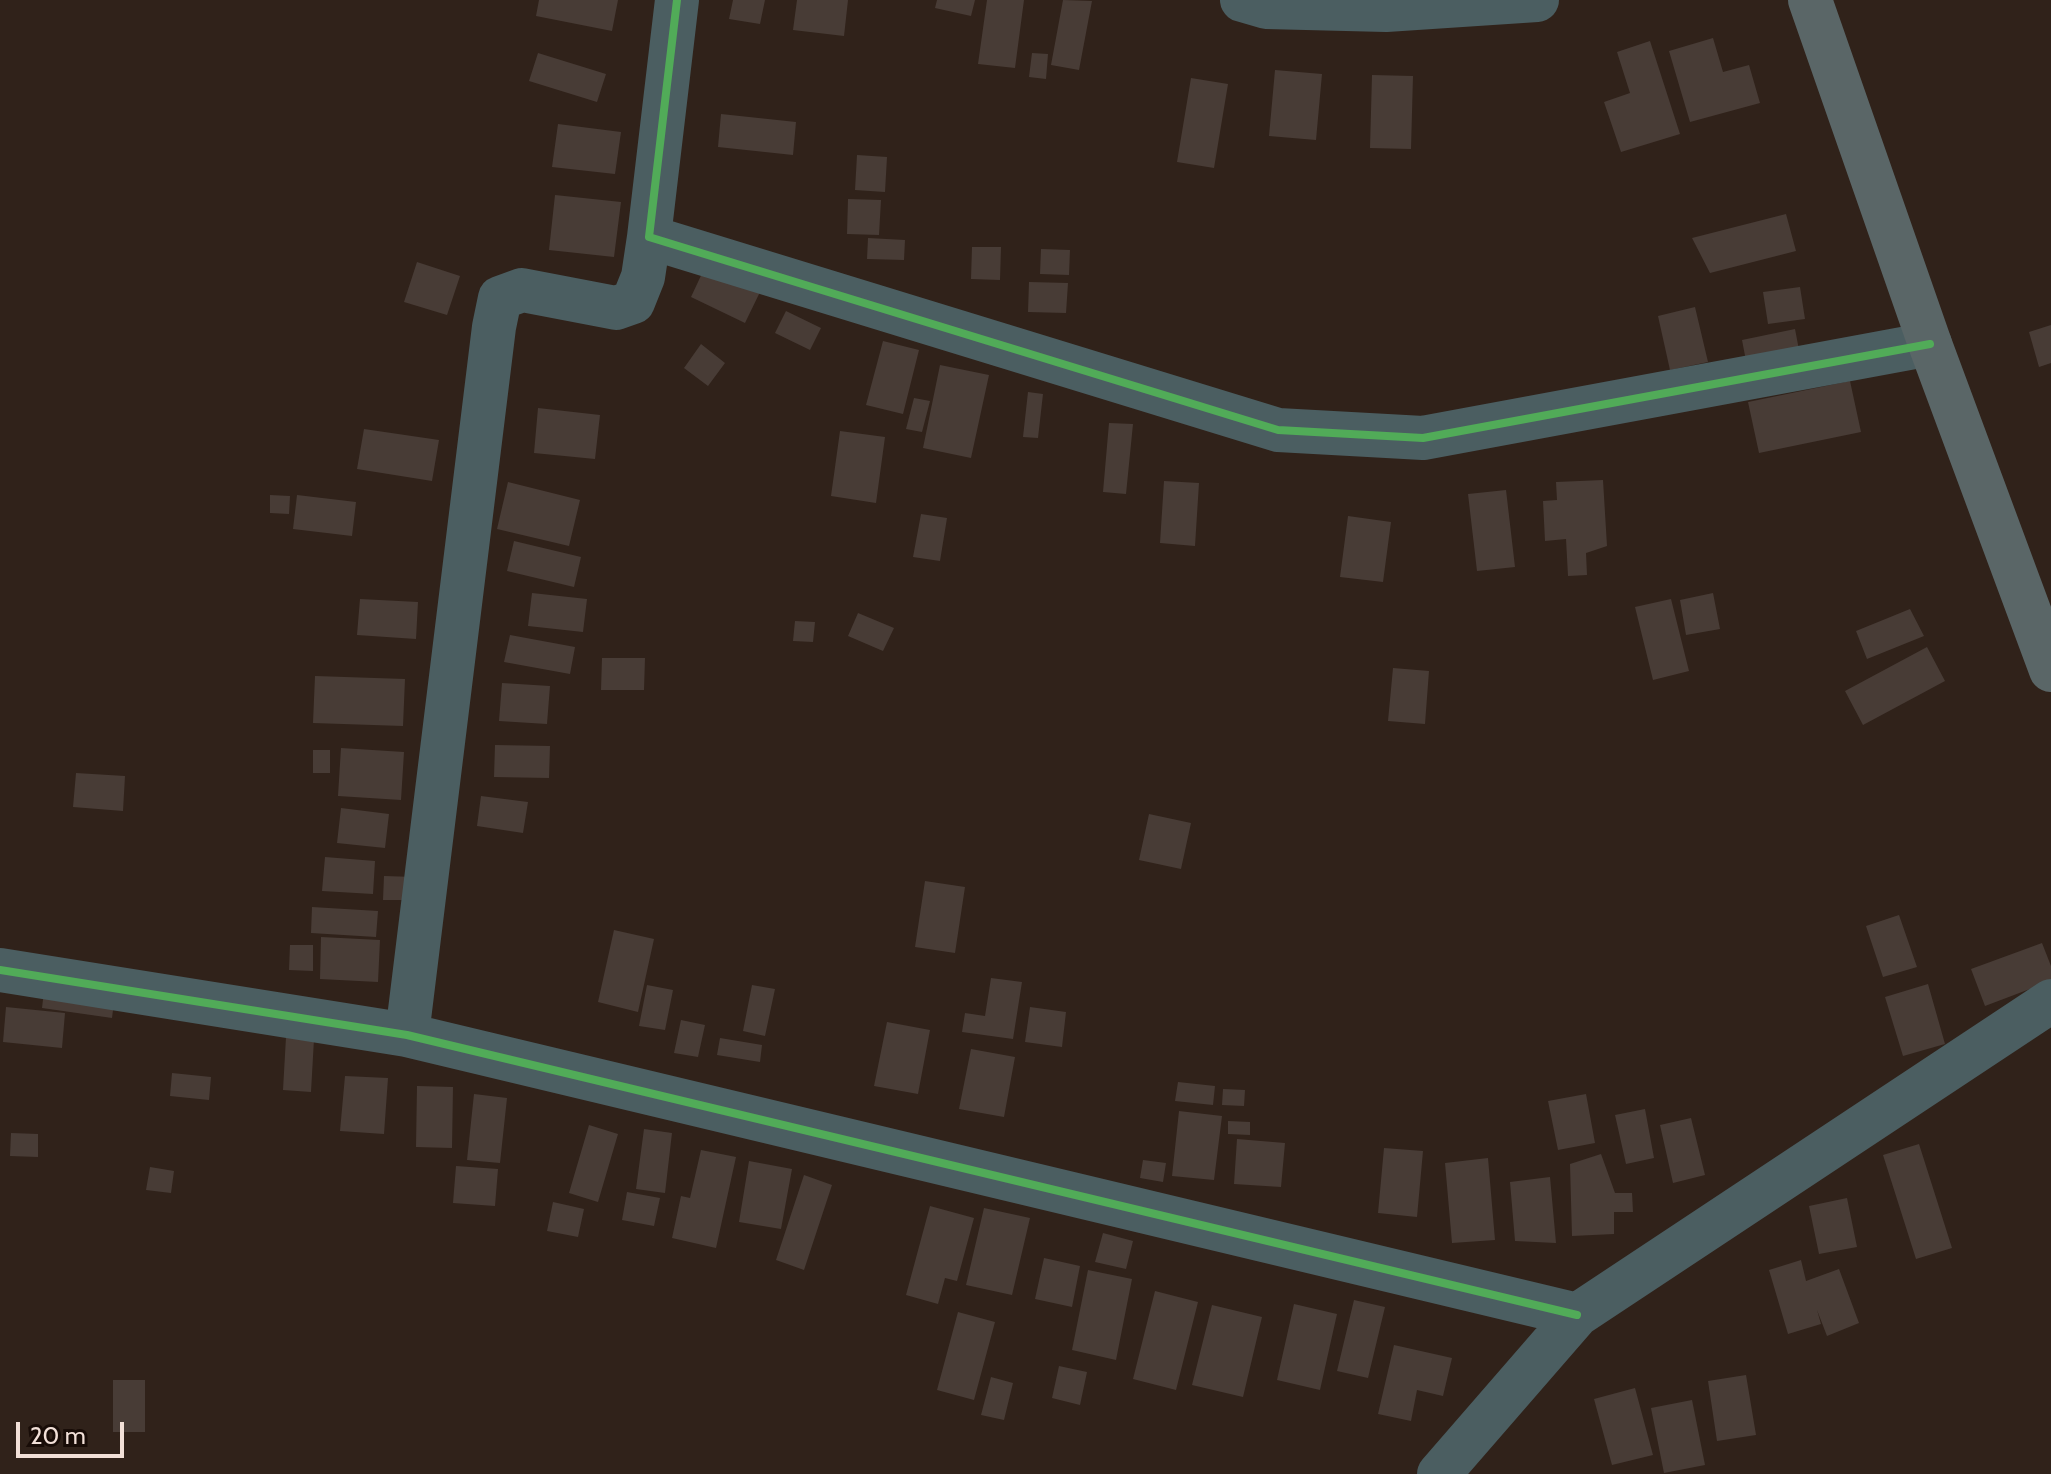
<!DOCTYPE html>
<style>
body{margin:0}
#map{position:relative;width:2051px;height:1474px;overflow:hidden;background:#30221a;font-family:Cabin,sans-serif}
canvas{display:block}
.scale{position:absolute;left:16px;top:1422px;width:108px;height:36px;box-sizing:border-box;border:4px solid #f2e0d8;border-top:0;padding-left:10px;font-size:24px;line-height:28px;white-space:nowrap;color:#f2e0d8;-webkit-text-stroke:6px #180c07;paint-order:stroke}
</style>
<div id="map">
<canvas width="2051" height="1474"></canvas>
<div class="scale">20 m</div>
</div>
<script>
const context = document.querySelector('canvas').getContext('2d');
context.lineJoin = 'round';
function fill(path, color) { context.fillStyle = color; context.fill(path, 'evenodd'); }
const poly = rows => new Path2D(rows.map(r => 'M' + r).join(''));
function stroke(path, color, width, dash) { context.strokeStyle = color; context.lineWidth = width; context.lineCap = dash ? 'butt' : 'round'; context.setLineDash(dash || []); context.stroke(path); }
const building = poly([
 [539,0,618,0,612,31,536,16],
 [733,0,765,0,760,24,729,19],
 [797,0,848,0,844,36,793,30],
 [937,0,975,0,971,16,935,8],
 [987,0,1024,0,1015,68,978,64],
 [1063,0,1092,1,1079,70,1051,65],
 [1713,38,1723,72,1749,65,1760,103,1690,122,1669,51],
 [1650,41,1680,134,1621,152,1604,102,1630,93,1617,52],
 [538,53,606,74,597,102,529,81],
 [1032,53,1048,54,1046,79,1029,77],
 [1275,70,1322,74,1316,140,1269,136],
 [1372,75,1413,76,1411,149,1370,148],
 [1191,78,1228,84,1214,168,1177,162],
 [721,114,796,122,793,155,718,147],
 [558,124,621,132,615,174,552,167],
 [857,155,887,157,885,192,855,190],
 [555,195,621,202,614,257,549,250],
 [848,199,881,200,879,235,847,234],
 [1786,214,1796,251,1710,273,1692,238],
 [868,238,905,240,904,260,867,259],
 [972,247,1001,247,1000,280,971,279],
 [1041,249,1070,250,1069,275,1040,274],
 [417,262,460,276,447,315,404,302],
 [705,267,760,292,745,323,691,297],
 [1029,282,1068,283,1066,313,1028,312],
 [1800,287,1805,319,1768,324,1763,292],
 [1695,307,1708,362,1670,370,1658,316],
 [786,311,821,328,810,350,775,333],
 [2051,325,2051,363,2039,367,2029,332],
 [1795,329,1800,355,1747,366,1742,340],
 [883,341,919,350,903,414,866,405],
 [701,344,725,363,708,386,684,368],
 [940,365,989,375,971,458,923,448],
 [1850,381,1861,432,1759,453,1748,402],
 [1028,392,1043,394,1038,438,1023,437],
 [914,398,930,401,922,432,906,429],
 [538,408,600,415,595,459,534,453],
 [1109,423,1133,424,1126,494,1103,492],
 [364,429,439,440,432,481,357,469],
 [840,431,885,437,876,503,831,496],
 [1603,480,1607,546,1586,553,1587,575,1568,576,1566,539,1545,541,1543,501,1557,500,1556,482],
 [1164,481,1199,483,1195,546,1160,543],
 [508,482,580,500,569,546,497,529],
 [1506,490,1515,567,1477,571,1468,494],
 [270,495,290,496,289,514,270,513],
 [297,495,356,502,352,536,293,529],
 [921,514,947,518,940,561,913,557],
 [1348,516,1391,522,1383,582,1340,577],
 [514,541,581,557,574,587,507,571],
 [532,593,587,599,583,632,528,626],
 [1713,593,1720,629,1686,635,1680,600],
 [360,599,418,602,416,639,357,635],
 [1671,599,1689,671,1653,680,1635,607],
 [1910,609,1924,636,1867,659,1856,631],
 [858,613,894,628,883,651,848,636],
 [795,621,815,622,813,642,793,641],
 [510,635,575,647,570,674,504,662],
 [1927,647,1945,681,1863,725,1845,691],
 [602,658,645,658,644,690,601,690],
 [1393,668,1429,671,1425,724,1388,721],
 [315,676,405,679,403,726,313,723],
 [502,683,550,686,547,724,499,721],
 [495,745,550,746,549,778,494,777],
 [341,748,404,752,401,800,338,796],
 [313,750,330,750,330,773,313,773],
 [76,773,125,776,123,811,73,807],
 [481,796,528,802,523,833,477,826],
 [341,808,389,814,385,848,337,843],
 [1149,814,1191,823,1181,869,1139,860],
 [325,857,375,861,373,894,322,891],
 [384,876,415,877,414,900,383,900],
 [925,881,965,887,955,953,915,947],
 [312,907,378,911,376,937,311,933],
 [1899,915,1917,967,1883,977,1866,926],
 [614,930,654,939,638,1012,598,1002],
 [321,937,380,940,378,982,320,979],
 [2042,943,2051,966,2051,981,1985,1006,1971,969],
 [290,945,313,945,313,971,289,970],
 [991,978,1022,982,1013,1039,962,1032,965,1013,985,1016],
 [1928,984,1945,1044,1903,1056,1885,997],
 [647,985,673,990,665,1030,639,1026],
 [752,985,775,989,765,1036,743,1031],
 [44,991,114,1002,112,1018,42,1008],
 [6,1007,65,1013,62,1048,3,1042],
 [1030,1007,1066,1012,1062,1047,1025,1042],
 [681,1020,705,1025,698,1057,674,1053],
 [887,1022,930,1030,918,1094,874,1086],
 [286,1037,314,1039,311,1092,283,1090],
 [720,1038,762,1045,760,1062,717,1055],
 [971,1049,1015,1057,1004,1117,959,1109],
 [172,1073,211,1077,209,1100,170,1096],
 [345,1076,388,1078,384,1134,340,1131],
 [1178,1082,1215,1086,1213,1105,1175,1101],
 [417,1086,453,1087,452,1148,416,1147],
 [1223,1089,1245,1090,1244,1106,1222,1105],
 [474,1094,507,1098,500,1163,467,1160],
 [1586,1094,1595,1143,1558,1150,1548,1101],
 [1645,1109,1654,1158,1626,1164,1615,1115],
 [1179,1111,1222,1116,1214,1180,1172,1176],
 [1691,1118,1705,1175,1673,1183,1660,1125],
 [1228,1121,1250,1122,1250,1135,1228,1134],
 [589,1125,618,1134,598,1202,569,1193],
 [644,1129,672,1133,665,1193,636,1189],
 [11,1133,38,1134,38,1157,10,1156],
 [1237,1139,1285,1143,1281,1187,1234,1184],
 [1919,1144,1952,1248,1916,1259,1883,1155],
 [1384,1148,1423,1151,1417,1217,1378,1213],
 [701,1150,736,1157,716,1248,672,1238,681,1196,690,1198],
 [1601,1154,1615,1193,1632,1193,1633,1212,1614,1212,1614,1234,1572,1236,1570,1164],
 [1488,1158,1495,1240,1452,1243,1445,1163],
 [1143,1160,1166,1163,1163,1182,1140,1178],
 [749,1161,792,1169,781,1229,739,1222],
 [456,1166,498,1169,495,1206,453,1203],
 [150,1167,174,1171,171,1193,146,1190],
 [804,1175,832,1185,804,1270,776,1260],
 [1550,1177,1556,1243,1515,1241,1510,1182],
 [627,1192,660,1198,654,1226,622,1220],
 [1847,1198,1857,1247,1819,1254,1809,1206],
 [553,1202,584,1209,578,1237,547,1231],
 [930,1206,974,1218,957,1281,945,1278,938,1304,906,1295],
 [984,1208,1030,1218,1012,1295,966,1285],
 [1103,1233,1133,1241,1126,1269,1095,1262],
 [1044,1258,1080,1266,1072,1307,1035,1299],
 [1801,1260,1806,1281,1839,1269,1859,1323,1827,1336,1817,1310,1821,1324,1788,1334,1769,1270],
 [1088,1270,1132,1279,1116,1360,1072,1350],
 [1155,1291,1198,1302,1176,1390,1133,1379],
 [1354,1300,1385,1307,1368,1378,1337,1371],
 [1294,1304,1337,1314,1320,1390,1277,1380],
 [1212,1305,1262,1317,1243,1397,1192,1385],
 [958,1312,995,1322,974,1400,937,1390],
 [1394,1345,1452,1358,1443,1396,1417,1390,1411,1421,1378,1414],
 [1059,1366,1087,1372,1080,1405,1052,1398],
 [1746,1375,1756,1435,1717,1441,1708,1381],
 [991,1377,1013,1383,1004,1420,981,1415],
 [113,1380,145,1380,145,1432,113,1432],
 [1635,1388,1653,1455,1612,1465,1594,1399],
 [1692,1400,1705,1465,1664,1473,1651,1408]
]);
const minor = poly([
 [677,0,649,237,1278,430,1423,438,1930,344],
 [1242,0,1266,7,1386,10,1537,0],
 [0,970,407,1035,1577,1315],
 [407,1035,494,327,500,298,522,290,616,308,633,302,643,277,649,237],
 [1439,1474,1577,1315,2051,1001]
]);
const highway = poly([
 [1810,0,1930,344,2051,670]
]);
const cycleway = poly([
 [677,0,649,237,1278,430,1423,438,1930,344],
 [0,970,407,1035,1577,1315]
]);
fill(building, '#483c36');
stroke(minor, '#4b5e61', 44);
stroke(highway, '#5a6667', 44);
stroke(cycleway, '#51ab58', 8);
</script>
